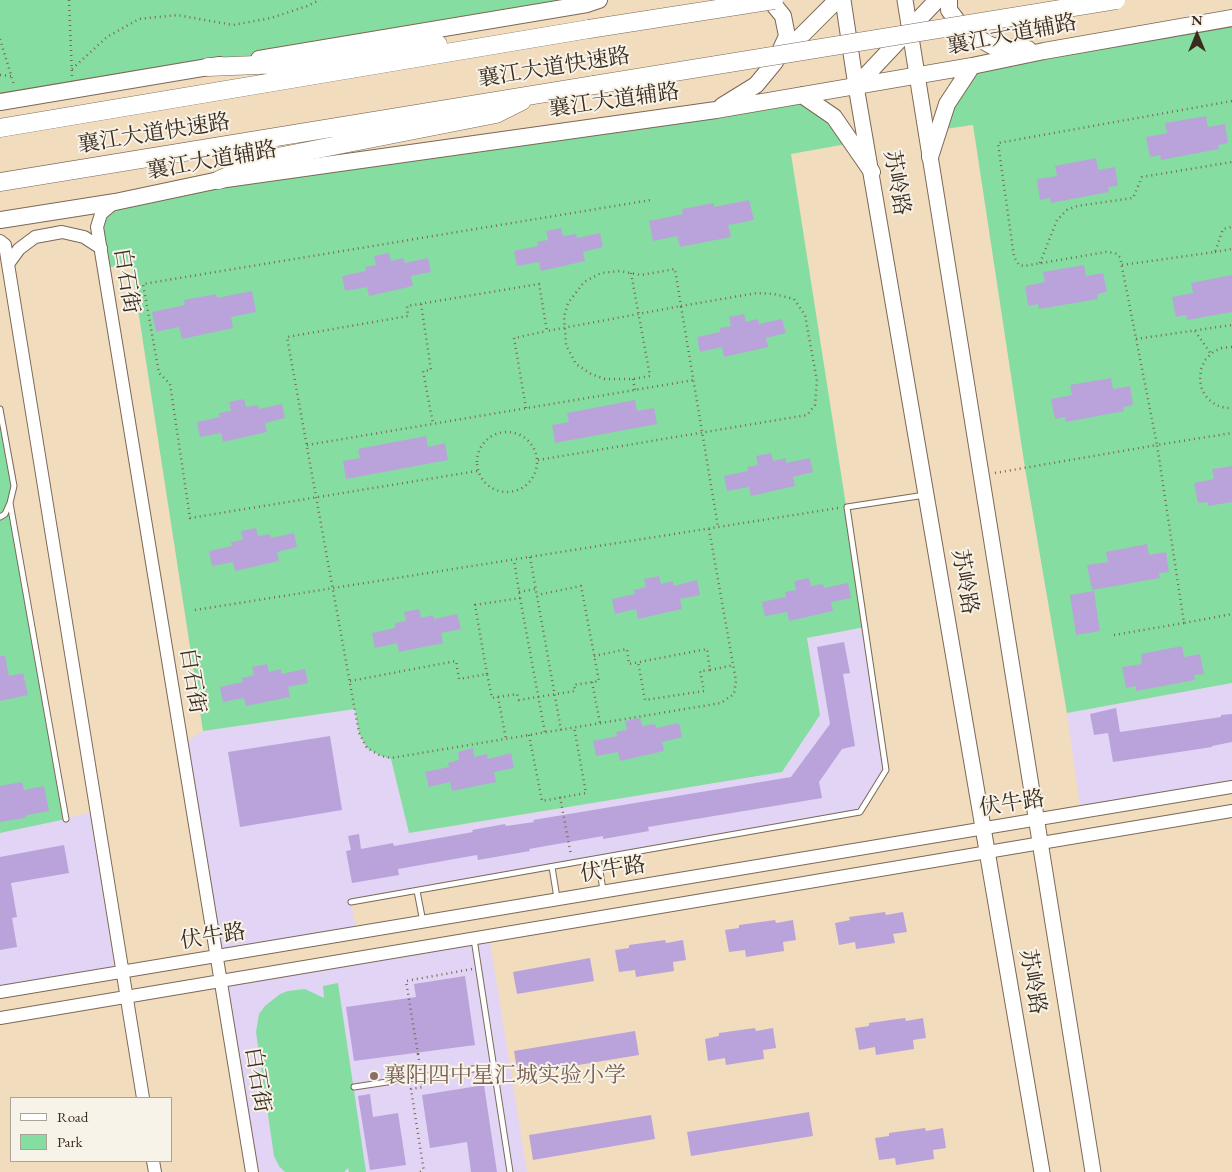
<!DOCTYPE html>
<meta charset="utf-8">
<style>
body{margin:0}
#map{position:relative;width:1232px;height:1172px;overflow:hidden;background:#f2dcbe;font-family:"EB Garamond",serif}
canvas{display:block}
.legend{position:absolute;left:10px;top:1097px;width:162px;height:65px;box-sizing:border-box;background:#f7f3e8;border:1px solid #aca397;margin:0;padding:6px 9px;list-style:none;font-size:15px;color:#3b2a1e}
.legend li{display:flex;align-items:center;gap:10px;height:25px}
.legend b{width:25px;border:1px solid #aca397}
.north{position:absolute;left:1172px;top:10px;width:50px;height:50px;-webkit-text-stroke:4px #f7f3e8;paint-order:stroke;rotate:0deg;font-size:14px;font-weight:700;line-height:20px;text-align:center;color:#3b2a1e}
.north::after{content:'';display:block;margin:auto;width:18px;height:22px;background:#3b2a1e;clip-path:polygon(50% 0,100% 100%,50% 72%,0 100%)}
</style>
<div id="map">
<canvas width="1232" height="1172"></canvas>
<ul class="legend">
<li><b style="height:6px;background:#fff"></b>Road</li>
<li><b style="height:14px;background:#86dda1"></b>Park</li>
</ul>
<div class="north">N</div>
</div>
<script>
const context = document.querySelector('canvas').getContext('2d');
context.lineJoin = 'round';
function fill(path, color) { context.fillStyle = color; context.fill(path, 'evenodd'); }
const poly = rows => new Path2D(rows.map(r => 'M' + r).join(''));
function stroke(path, color, width, dash) { context.strokeStyle = color; context.lineWidth = width; context.lineCap = dash ? 'butt' : 'round'; context.setLineDash(dash || []); context.stroke(path); }
function drawText(font, color, halo, rows, align = 'center') {
  context.font = font + ' "EB Garamond","Noto Serif SC",serif'; context.lineWidth = 4; context.setLineDash([]); context.textBaseline = 'middle'; context.strokeStyle = halo; context.fillStyle = color; for (const [text, x, y, turn = 0] of rows) {
    context.save(); context.translate(x, y); context.rotate((+turn || 0) * Math.PI / 180); context.textAlign = isNaN(turn) ? turn : align; if (halo) context.strokeText(text, 0, 0); context.fillText(text, 0, 0); context.restore();
  }
}
const built = poly([
 [865,627,886,770,860,812,351,903,357,933,217,956,182,744,203,731,355,709,359,733,381,756,391,758,410,833,781,772,820,715,807,638],
 [1232,683,1232,787,1081,813,1067,713],
 [97,811,123,972,0,992,0,833],
 [489,936,527,1172,252,1172,221,981]
]);
const green = poly([
 [0,0,599,0,0,102],
 [1232,18,1232,683,1067,713,1025,468,973,125,938,130,972,66],
 [802,95,852,143,791,154,865,627,807,638,820,715,782,772,409,833,391,759,381,756,367,748,359,733,355,709,203,731,131,264,104,268,101,214,115,202],
 [0,409,14,486,10,504,66,819,0,833],
 [338,983,366,1172,349,1172,348,1168,344,1172,285,1172,279,1166,274,1156,256,1032,259,1014,265,1006,280,994,288,991,305,989,324,998,323,986]
]);
const building = poly([
 [1206,116,1208,127,1225,124,1228,143,1218,145,1219,149,1161,160,1160,155,1150,157,1146,137,1167,133,1165,123],
 [1096,158,1098,170,1115,167,1118,186,1108,187,1109,192,1051,203,1050,198,1040,200,1037,179,1057,176,1055,166],
 [749,200,754,220,728,225,731,237,680,247,677,236,653,241,649,221,683,214,682,209,714,203,714,207],
 [561,228,563,236,576,234,577,238,600,233,603,247,583,252,585,261,541,271,539,262,517,266,514,251,538,246,537,242,548,240,546,231],
 [389,253,391,261,403,258,405,263,428,258,431,272,411,276,413,286,369,296,367,287,345,291,342,276,366,271,365,267,376,265,374,256],
 [1084,265,1086,276,1103,273,1107,292,1097,294,1098,299,1039,309,1038,304,1028,306,1025,286,1045,282,1043,272],
 [1232,275,1232,312,1187,320,1186,315,1176,317,1172,297,1193,293,1191,283],
 [252,291,256,312,231,317,233,328,182,339,179,327,156,332,152,312,185,305,184,300,216,294,217,298],
 [744,314,746,322,758,319,759,324,782,319,786,333,766,338,768,347,724,357,722,347,700,352,697,337,720,332,720,328,731,326,729,317],
 [1111,378,1113,389,1130,386,1133,405,1123,407,1124,411,1066,422,1065,417,1055,419,1051,399,1072,395,1070,385],
 [244,399,246,407,258,405,259,409,282,404,285,418,265,423,267,432,223,442,221,433,200,437,197,422,220,417,219,413,231,411,229,402],
 [635,400,637,411,654,408,657,424,555,443,552,425,569,422,567,413],
 [426,436,428,447,445,443,448,460,346,479,343,461,360,458,358,449],
 [771,453,773,461,786,458,786,463,810,458,813,472,793,477,795,486,751,496,749,487,727,491,724,476,748,471,747,467,758,465,756,456],
 [1232,466,1232,502,1208,506,1208,502,1198,503,1194,483,1214,479,1212,469],
 [256,528,258,536,270,534,271,538,294,533,297,547,277,552,279,561,235,571,233,562,212,566,209,551,232,546,231,542,243,540,241,531],
 [1147,544,1149,555,1166,552,1169,572,1159,573,1160,578,1092,590,1087,565,1108,562,1106,552],
 [659,576,661,584,673,581,674,586,697,580,700,595,680,599,682,609,638,619,636,609,615,614,612,599,635,594,634,590,646,587,644,579],
 [809,578,811,586,823,584,824,588,848,583,851,598,831,602,833,611,789,621,787,612,765,616,762,602,786,597,785,592,796,590,794,581],
 [1094,591,1100,631,1076,635,1070,595],
 [419,609,421,618,433,615,434,619,457,614,461,629,441,633,443,643,399,652,397,643,375,648,372,633,395,628,395,623,406,621,404,612],
 [844,642,850,673,843,674,855,746,842,749,819,782,822,798,648,827,649,831,603,839,603,836,529,849,530,851,478,860,477,855,398,869,399,875,352,883,346,851,351,850,348,836,359,834,361,849,393,843,394,846,473,832,472,830,505,824,506,826,534,822,533,820,791,777,830,724,817,647],
 [1182,646,1184,657,1200,654,1204,674,1194,675,1195,680,1136,691,1136,686,1126,688,1122,667,1142,664,1141,654],
 [0,656,5,656,9,676,23,673,28,695,0,701],
 [267,664,269,672,281,669,282,674,305,669,308,683,288,687,290,697,246,706,244,698,223,702,220,687,243,682,242,678,254,675,252,667],
 [1116,708,1120,732,1221,717,1221,715,1232,714,1232,742,1212,746,1212,747,1113,762,1108,733,1094,735,1090,714],
 [640,718,642,726,655,724,656,728,679,723,682,737,662,742,664,751,620,761,618,752,596,756,593,741,617,736,616,732,627,730,625,721],
 [330,736,342,810,240,827,228,752],
 [473,748,474,757,487,754,488,759,511,753,514,768,494,772,496,782,452,791,450,782,429,787,425,772,449,767,448,763,459,760,458,752],
 [22,782,24,790,44,786,49,811,27,815,25,818,0,822,0,786],
 [64,845,69,873,11,883,17,917,12,918,17,947,0,950,0,857],
 [885,912,886,915,903,912,907,932,893,934,895,943,856,949,855,942,839,945,835,923,850,920,849,917],
 [775,920,776,923,793,920,796,940,783,942,784,951,746,957,745,950,729,952,725,930,739,928,739,925],
 [665,940,666,943,683,940,686,960,673,962,674,971,636,977,635,970,619,972,615,950,629,948,629,945],
 [590,958,594,981,517,994,513,972],
 [465,976,475,1045,354,1061,346,1007,416,997,414,984],
 [905,1018,906,1021,923,1018,926,1038,913,1040,914,1049,876,1055,875,1047,859,1050,855,1028,869,1026,869,1023],
 [755,1028,756,1031,773,1028,776,1048,763,1050,764,1059,726,1065,725,1058,708,1061,705,1039,719,1036,719,1033],
 [635,1031,639,1055,518,1075,514,1051],
 [484,1085,497,1172,471,1172,467,1142,430,1148,422,1095],
 [370,1094,373,1117,398,1113,406,1165,370,1170,358,1096],
 [809,1112,813,1136,691,1156,687,1132],
 [651,1115,655,1139,533,1160,529,1135],
 [925,1128,926,1131,943,1128,946,1148,933,1150,934,1159,896,1165,895,1158,879,1160,875,1138,889,1136,889,1133]
]);
const path = poly([
 [69,0,72,76],
 [0,39,14,85],
 [72,69,107,37,139,19,177,15,233,25,271,18,307,6,320,0],
 [0,75,11,76],
 [1232,101,998,143,1014,257,1019,265,1024,266,1106,252,1115,253,1120,257,1157,445,1232,433],
 [1215,252,1232,249],
 [1040,263,1057,220,1067,210,1077,206,1133,198,1142,177,1232,162],
 [1122,265,1215,252,1223,229,1232,227],
 [421,304,431,370,423,371,433,424],
 [1195,331,1211,354],
 [1136,339,1232,325],
 [1232,347,1222,348,1213,352,1205,360,1201,369,1200,380,1202,390,1208,399,1216,405,1225,408,1232,408],
 [633,379,635,390],
 [526,408,514,338,547,331],
 '477 462a30 30 0 1 1 60 0a30 30 0 1 1-60 0Z',
 [307,445,694,380],
 [538,460,807,415,815,405,817,381,805,315,794,299,774,294,757,293,681,306,675,269,641,275,620,271,601,273,584,282,568,303,564,317,566,345,576,364,591,374,605,379,633,379,650,376,631,273],
 [477,471,190,518,170,384,159,373,143,284,651,200],
 [995,473,1157,445,1184,623,1232,614],
 [709,529,736,681,734,694,721,703,391,758,381,756,367,748,359,733,287,337,408,316,407,306,539,284,547,331,681,306,718,527],
 [530,557,561,730],
 [519,592,535,589],
 [520,598,545,733],
 [195,610,838,508],
 [1114,635,1184,623],
 [594,656,627,649,629,664,707,649,710,670,700,671,704,691,645,700,638,662],
 [710,670,734,665],
 [487,674,475,605,520,598,514,560],
 [350,681,456,661,459,679,487,674,492,698,498,697,506,739],
 [592,682,600,723],
 [498,697,517,694,519,700,575,691,574,685,599,681,581,586,537,595],
 [529,735,542,801,586,793,574,727],
 [560,797,571,855],
 [418,1054,406,981,472,969],
 [420,1172,423,1171]
]);
const service = poly([
 [0,409,14,486,10,503,5,514,0,517],
 [10,503,66,819],
 [598,859,603,890],
 [552,867,557,898],
 [417,891,423,922],
 [351,902,860,812,886,770,847,507,925,495],
 [474,939,510,1172],
 [354,1087,493,1066]
]);
const tertiary = poly([
 [115,202,101,214,97,227,252,1172],
 [0,241,5,245,8,264,143,1098],
 [8,264,19,249,35,237,62,232,84,237,101,248],
 [0,992,1232,787],
 [0,1018,1232,811],
 [153,1161,155,1172]
]);
const secondary = poly([
 [843,0,856,86,1042,1172],
 [905,0,1093,1172]
]);
const primary = poly([
 [949,0,949,10,964,30,992,46,1028,49],
 [782,55,837,0],
 [259,59,587,4,599,0],
 [856,86,937,0],
 [802,95,834,117,872,172],
 [0,102,220,65],
 [722,106,756,85,775,62,787,36,783,16,770,0],
 [930,157,947,104,972,66],
 [0,220,115,202,219,180,716,110,972,66,1044,51,1232,18]
]);
const trunk = poly([
 [208,67,306,63,426,44,438,44],
 [0,128,589,29],
 [219,180,267,159,496,114,522,101],
 [0,182,594,85]
]);
const pathBridge = poly([
 [418,1054,423,1087,411,1089,424,1172]
]);
const trunkBridge = poly([
 [589,29,774,0],
 [594,85,1116,0]
]);
const markers = [
 [374,1076,5,"#8d6e63"]
];
const streetNames = [
 ["襄江大道辅路",1012,35,-11],
 ["襄江大道快速路",554,68,-9],
 ["襄江大道辅路",614,101,-8],
 ["襄江大道快速路",154,134,-9],
 ["襄江大道辅路",212,161,-10],
 ["苏岭路",896,183,80],
 ["白石街",126,281,81],
 ["苏岭路",964,582,80],
 ["白石街",192,681,81],
 ["伏牛路",1012,804,-9],
 ["伏牛路",613,870,-9],
 ["伏牛路",213,937,-9],
 ["苏岭路",1032,982,80],
 ["白石街",257,1080,81]
];
const educationNames = [
 ["襄阳四中星汇城实验小学",384,1076]
];
fill(built, '#e1d4f4');
fill(green, '#86dda1');
fill(building, '#baa3da');
stroke(service, '#7b6856', 7);
stroke(tertiary, '#7b6856', 14);
stroke(secondary, '#7b6856', 17);
stroke(primary, '#7b6856', 18);
stroke(trunk, '#7b6856', 19);
stroke(path, '#7b6856', 2.5, [1, 4]);
stroke(service, '#fff', 5);
stroke(tertiary, '#fff', 12);
stroke(secondary, '#fff', 15);
stroke(primary, '#fff', 16);
stroke(trunk, '#fff', 18);
stroke(trunkBridge, '#7b6856', 19, []);
stroke(pathBridge, '#7b6856', 2.5, [1, 4]);
stroke(trunkBridge, '#fff', 18);
for (const [x, y, r, color] of markers) { const dot = new Path2D(); dot.arc(x, y, r, 0, 2 * Math.PI); context.fillStyle = color; context.fill(dot); stroke(dot, '#f7f3e8', 2); }
drawText('22px', '#3b2a1e', '#f7f3e8', streetNames);
drawText('22px', '#785e54', '#f7f3e8', educationNames, 'left');
</script>
